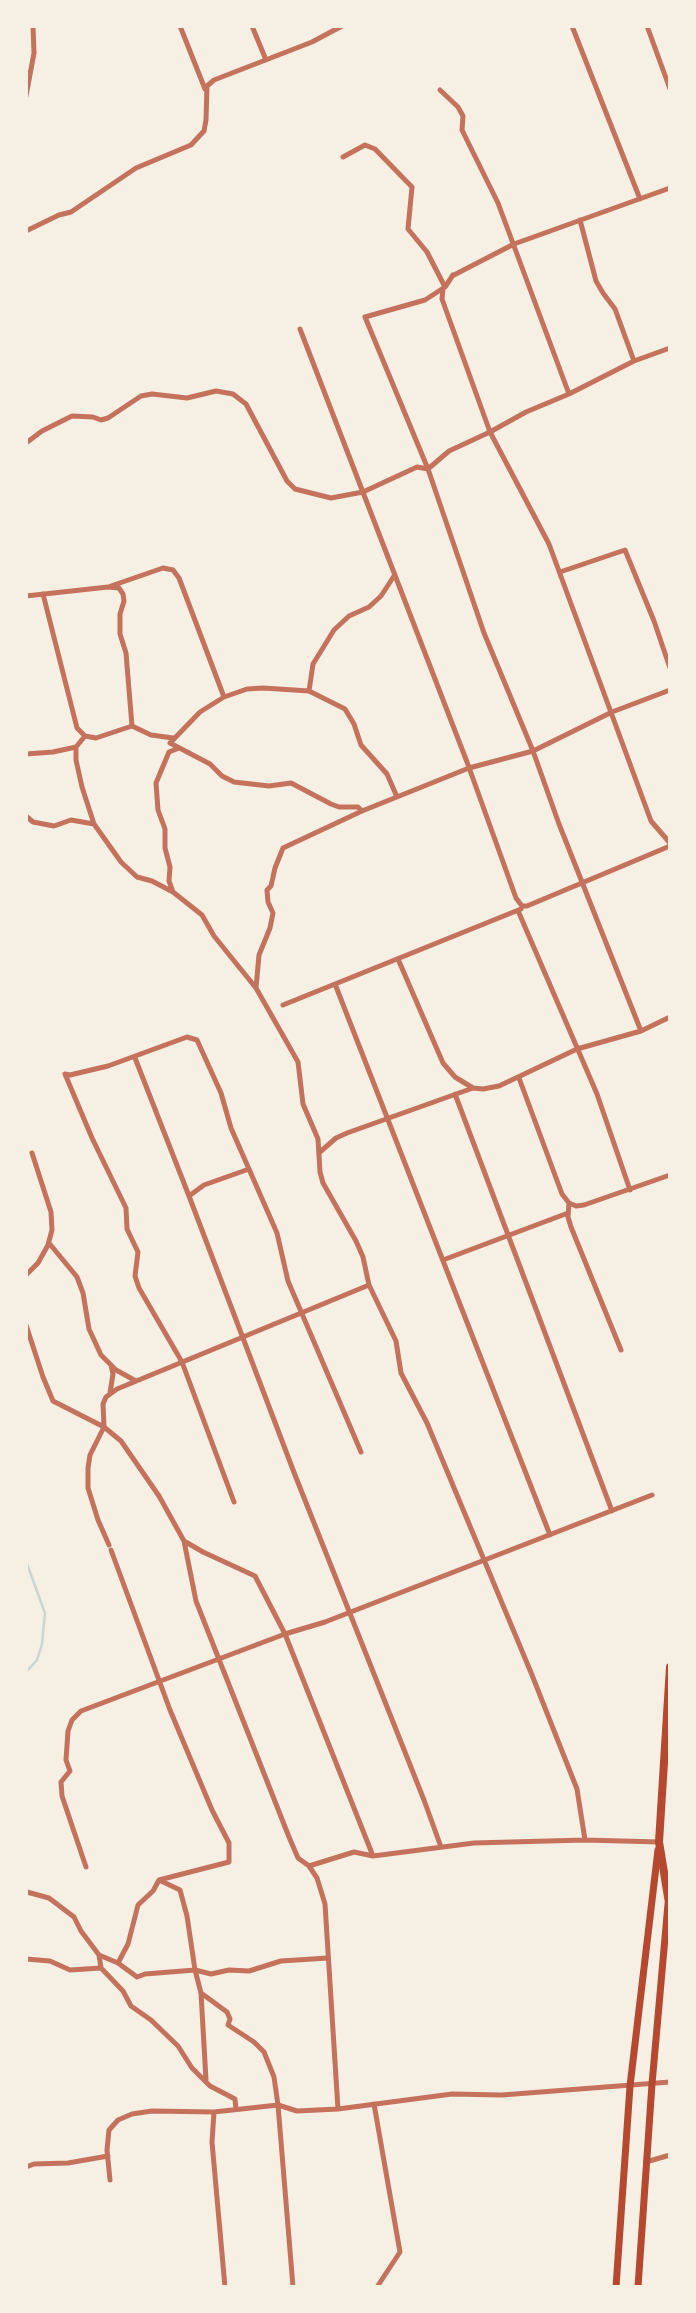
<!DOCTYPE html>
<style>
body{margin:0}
#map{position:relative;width:696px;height:2313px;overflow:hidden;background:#f6efe4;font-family:Commissioner,sans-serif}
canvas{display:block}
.frame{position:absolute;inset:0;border:28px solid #f6efe4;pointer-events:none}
</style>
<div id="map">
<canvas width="696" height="2313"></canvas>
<div class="frame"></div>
</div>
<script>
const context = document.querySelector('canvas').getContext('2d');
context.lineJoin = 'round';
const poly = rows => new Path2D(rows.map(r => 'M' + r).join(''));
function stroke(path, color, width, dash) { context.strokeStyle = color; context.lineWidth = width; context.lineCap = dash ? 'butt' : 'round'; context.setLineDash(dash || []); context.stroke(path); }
const stream = poly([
 [26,1561,45,1613,42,1644,37,1660,26,1672]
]);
const minor = poly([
 [180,26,205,89],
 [252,26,266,60],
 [572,26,640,199],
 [647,26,670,89],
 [440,90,458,107,463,116,462,130,498,203,569,394],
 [26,96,34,53,33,26],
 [343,157,365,145,375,149,412,187,408,229,427,252,445,287],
 [580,220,596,281,603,293,615,309,634,361],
 [26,231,59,215,71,212,136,168,191,145,204,131,206,120,207,86,214,80,312,42,342,26],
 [453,275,445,287,425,300,365,317,428,469,484,633,533,751,559,824,641,1031],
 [452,276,514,244,670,188],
 [443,289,442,299,490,432,549,544,651,821,670,843],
 [300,329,467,762,516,898,522,906,527,906,670,846],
 [26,443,42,431,72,416,93,417,101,420,108,418,141,396,152,394,187,398,216,391,233,394,246,404,287,481,295,489,331,498,363,492,417,467,428,469,449,451,490,432,526,412,569,394,634,361,670,348],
 [560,572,625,550,654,621,670,668],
 [111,586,163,568,173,570,179,578,224,697],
 [43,594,77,728,85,736,96,738,132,726,151,735,173,738],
 [26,596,108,587,119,588,123,594,124,601,120,614,120,634,126,653,132,726],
 [309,691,313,664,334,630,349,616,369,607,381,596,394,576],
 [76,747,76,760,82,787,94,824,121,862,137,877,152,881,173,892,202,915,214,936,256,988,298,1062,303,1104,318,1139,320,1172,323,1183,356,1241,363,1257,369,1285,396,1341,401,1373,427,1423,532,1675,577,1789,585,1840],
 [26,754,53,752,76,747,85,736],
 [362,811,358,807,339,807,331,804,291,783,269,786,234,782,222,776,210,764,170,743,200,712,224,697,247,689,263,688,309,691,345,709,354,724,361,745,387,774,397,797],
 [26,816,33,822,54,826,71,820,94,824],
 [173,892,169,881,170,867,165,848,165,829,158,810,156,783,169,752,179,748],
 [519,913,597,1094,630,1190],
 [398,959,443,1063,455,1077,473,1088,483,1089,499,1086,577,1049,641,1031,670,1017],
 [335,984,550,1535],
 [256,988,259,955,270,928,273,913,268,902,267,890,271,886,275,868,283,848,362,811,469,768,533,751,612,712,670,690],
 [283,1005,521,909],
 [135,1058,189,1196],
 [519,1078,562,1194,569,1203,576,1206,584,1205,670,1175],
 [455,1094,612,1511],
 [320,1152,336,1138,347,1133,473,1088],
 [249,1169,204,1185,189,1196,295,1475,424,1800,441,1847],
 [569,1203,568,1217,571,1227,621,1350],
 [49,1243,77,1277,83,1293,89,1329,101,1355,116,1370,136,1381],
 [443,1260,568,1213],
 [26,1275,38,1263,48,1245,52,1230,51,1212,32,1153],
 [26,1325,43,1377,53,1401,104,1427,121,1441,159,1496,184,1541,203,1552,255,1576,285,1634,325,1622,652,1495],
 [110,1393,113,1374,111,1365],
 [234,1502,182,1362,139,1288,135,1276,138,1252,127,1229,126,1208,92,1138,65,1074,70,1075,108,1066,187,1037,197,1040,221,1093,231,1128,277,1233,288,1281,361,1452],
 [184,1541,196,1601,289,1837,298,1858,309,1866,317,1878,325,1904,338,2109],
 [109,1545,98,1520,88,1488,88,1468,90,1455,104,1427,103,1404,106,1397,117,1389,369,1285],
 [111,1550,170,1710,212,1810,229,1843,229,1862,159,1880,153,1891,138,1905,128,1944,118,1963,137,1977,145,1974,195,1970,201,1993,206,2080],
 [309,1866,354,1852,373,1856,474,1843,585,1840,659,1842],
 [86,1867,62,1796,61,1782,70,1771,66,1760,68,1731,72,1720,81,1711,285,1634,373,1856],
 [159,1880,180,1890,187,1916,195,1970,211,1974,229,1970,249,1971,281,1961,328,1958],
 [27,1892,49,1898,74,1917,81,1931,99,1955,101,1968],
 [99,1955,118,1963],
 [26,1959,50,1961,70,1970,101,1968,123,1991,131,2006,151,2020,178,2046,192,2068,210,2086,235,2099,236,2109],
 [201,1993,227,2012,230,2019,228,2025,254,2042,264,2052,274,2077,278,2105,293,2287],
 [374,2104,400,2252,377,2287],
 [214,2112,212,2142,225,2287],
 [646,2162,670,2155],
 [26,2167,34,2164,68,2163,108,2156],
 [110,2180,107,2150,109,2130,118,2120,132,2114,152,2111,214,2112,278,2105,297,2111,338,2109,452,2094,502,2095,670,2082]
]);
const secondary = poly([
 [616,2287,630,2086,658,1850],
 [638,2287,652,2084,668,1904]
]);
const primary = poly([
 [670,1667,659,1842,670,1909]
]);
stroke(stream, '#c9d6d2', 2.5);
stroke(minor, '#c5725c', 5);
stroke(secondary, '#b5482f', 7);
stroke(primary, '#b5482f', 8);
</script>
